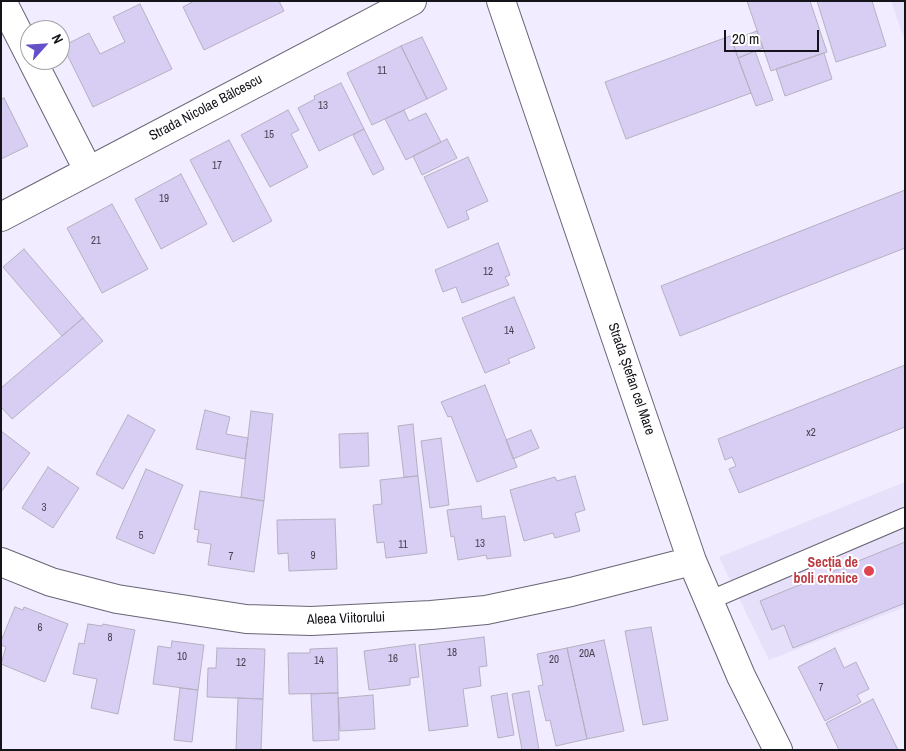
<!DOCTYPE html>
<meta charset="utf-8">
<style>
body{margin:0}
#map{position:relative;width:906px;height:751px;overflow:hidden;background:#f1ecff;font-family:"Archivo Narrow",sans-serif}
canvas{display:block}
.frame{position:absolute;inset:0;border:2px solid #16141b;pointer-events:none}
.north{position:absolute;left:20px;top:20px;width:50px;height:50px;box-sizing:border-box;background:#fff;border:1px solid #a2a1a4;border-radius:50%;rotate:64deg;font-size:14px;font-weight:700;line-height:20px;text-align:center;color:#16141b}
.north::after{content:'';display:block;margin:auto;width:18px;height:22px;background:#6650c9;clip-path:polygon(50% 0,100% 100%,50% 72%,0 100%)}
.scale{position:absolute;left:724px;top:30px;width:95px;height:22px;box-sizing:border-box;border:2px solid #16141b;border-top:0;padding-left:6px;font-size:15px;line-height:18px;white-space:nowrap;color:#16141b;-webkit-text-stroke:4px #fff;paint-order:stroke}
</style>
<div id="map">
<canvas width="906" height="751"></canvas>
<div class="frame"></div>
<div class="north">N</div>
<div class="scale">20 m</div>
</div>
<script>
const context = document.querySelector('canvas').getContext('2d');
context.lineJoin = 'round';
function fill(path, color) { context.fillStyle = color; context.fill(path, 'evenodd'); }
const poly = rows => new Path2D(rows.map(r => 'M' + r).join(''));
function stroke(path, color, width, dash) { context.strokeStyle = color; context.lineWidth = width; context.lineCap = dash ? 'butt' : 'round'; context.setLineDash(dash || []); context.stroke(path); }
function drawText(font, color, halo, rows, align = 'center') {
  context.font = font + ' "Archivo Narrow",sans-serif'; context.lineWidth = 4; context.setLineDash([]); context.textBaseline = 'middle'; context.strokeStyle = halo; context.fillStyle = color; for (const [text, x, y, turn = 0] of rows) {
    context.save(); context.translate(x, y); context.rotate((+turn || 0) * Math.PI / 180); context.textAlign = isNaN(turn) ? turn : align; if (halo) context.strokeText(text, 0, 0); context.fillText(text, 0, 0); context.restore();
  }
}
const built = poly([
 [891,1,905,1,905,41],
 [905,482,905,607,769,660,719,557]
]);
const building = poly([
 [194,1,279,1,284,11,204,50,183,7,194,1],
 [747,1,810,1,827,52,771,71,747,1],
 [817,1,872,1,886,46,836,62,817,1],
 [140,4,172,69,93,107,63,46,89,33,100,54,125,42,113,17,140,4],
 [757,31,763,48,738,58,732,40,757,31],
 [730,36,751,93,626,139,605,82,730,36],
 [422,37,447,89,427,99,401,46,422,37],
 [401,46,427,99,372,125,347,73,401,46],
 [755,51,773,100,756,106,738,58,755,51],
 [824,53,832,79,785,96,776,69,824,53],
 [341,83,364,129,319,151,298,108,315,99,314,96,341,83],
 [4,98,28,146,1,159,1,99,4,98],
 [288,110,299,130,291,134,308,167,270,187,241,135,288,110],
 [404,110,409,121,426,113,441,142,406,160,385,119,404,110],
 [364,129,384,169,373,175,353,135,364,129],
 [447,139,457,158,422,175,413,156,447,139],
 [229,140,272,221,233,242,190,160,229,140],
 [468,157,488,201,466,211,469,219,448,228,424,177,468,157],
 [181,174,207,224,161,249,135,199,181,174],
 [905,190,905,248,680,336,661,286,905,190],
 [112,204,148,269,102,293,67,228,112,204],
 [498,243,510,275,505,277,509,285,462,303,456,287,443,292,435,270,498,243],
 [24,249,83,318,62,336,3,267,24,249],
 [514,297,535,348,508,359,510,363,485,373,462,318,514,297],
 [83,318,103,341,12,419,1,407,1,388,83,318],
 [905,365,905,427,739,493,729,469,736,466,732,457,725,460,718,439,905,365],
 [485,385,517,467,477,482,451,416,448,417,441,402,485,385],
 [205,410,230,417,226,434,248,438,245,459,196,449,205,410],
 [251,411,273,414,264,501,241,497,251,411],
 [128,415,155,430,123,489,96,474,128,415],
 [413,424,418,476,404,477,398,426,413,424],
 [531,430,539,448,513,459,506,440,531,430],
 [1,431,30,453,1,492,1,431],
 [368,433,369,466,340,468,339,434,368,433],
 [441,438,449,505,430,508,421,441,441,438],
 [48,467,79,488,53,528,22,508,48,467],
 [146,469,183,485,154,554,116,538,146,469],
 [418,476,427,553,386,558,384,542,377,543,373,505,382,504,380,480,418,476],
 [575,476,585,510,575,513,580,531,555,538,553,533,524,541,510,490,555,477,557,481,575,476],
 [200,491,264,501,254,572,208,565,211,544,197,542,199,530,194,529,200,491],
 [481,506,482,519,505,516,511,556,487,559,486,555,458,560,454,536,451,537,447,510,481,506],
 [335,519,337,569,289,571,288,553,278,554,277,520,335,519],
 [905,542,905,603,793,648,784,625,772,630,760,601,905,542],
 [15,607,23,610,24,607,68,624,45,682,1,664,6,647,1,645,1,641,15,607],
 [88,624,102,626,103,624,135,630,118,714,91,708,97,679,73,674,79,643,84,644,88,624],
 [651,627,668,720,643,725,625,631,651,627],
 [484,637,487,666,479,667,481,686,463,689,468,726,429,731,419,645,484,637],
 [604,640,624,731,587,739,567,648,604,640],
 [172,641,204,645,198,690,153,684,158,646,171,648,172,641],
 [415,644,419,677,410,678,410,685,369,690,364,651,415,644],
 [217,648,265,649,263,699,207,697,208,668,216,668,217,648],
 [337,648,338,693,289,694,288,653,310,653,310,649,337,648],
 [567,648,587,739,556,746,550,720,546,721,538,686,543,685,537,654,567,648],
 [835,648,844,668,856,662,869,689,857,695,861,702,825,721,798,667,835,648],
 [180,688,198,690,192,742,174,740,180,688],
 [529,691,539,750,522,750,512,694,529,691],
 [338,693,339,740,313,741,311,694,338,693],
 [507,693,514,735,498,738,491,696,507,693],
 [373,695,375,729,340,731,338,698,373,695],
 [238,698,263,699,261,750,236,750,238,698],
 [873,699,898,750,839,750,826,723,873,699]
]);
const lane = poly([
 [708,601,905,517]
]);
const street = poly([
 [2,1,30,56],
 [501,1,692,561,741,676,778,750],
 [32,60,88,170],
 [1,217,412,1],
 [1,562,51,582,117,599,246,619,311,621,431,615,486,610,571,592,692,561]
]);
const markers = [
 [869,571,6,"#e0444e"]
];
const numberNames = [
 ["11",382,71],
 ["13",323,106],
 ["15",269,135],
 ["17",217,166],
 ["19",164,199],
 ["21",96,241],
 ["12",488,272],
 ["14",509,331],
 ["x2",811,433],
 ["3",44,508],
 ["5",141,536],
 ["13",480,544],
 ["11",403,545],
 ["9",313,556],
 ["7",231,557],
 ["6",40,628],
 ["8",110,638],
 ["18",452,653],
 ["20A",587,654],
 ["10",182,657],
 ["16",393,659],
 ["20",554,660],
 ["14",319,661],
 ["12",241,663],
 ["7",821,688]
];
const streetNames = [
 ["Strada Nicolae Bălcescu",206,108,-28],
 ["Strada Ștefan cel Mare",631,379,71],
 ["Aleea Viitorului",346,619,-2]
];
const healthNames = [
 ["Secția de",858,563],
 ["boli cronice",858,579]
];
fill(built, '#e7e0fa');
fill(building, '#d8cef3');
stroke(building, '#b5b0c1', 1);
stroke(lane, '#696574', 20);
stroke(street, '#696574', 30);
stroke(lane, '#fff', 18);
stroke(street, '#fff', 28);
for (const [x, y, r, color] of markers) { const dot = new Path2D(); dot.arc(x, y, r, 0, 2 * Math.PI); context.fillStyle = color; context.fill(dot); stroke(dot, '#fff', 2); }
drawText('11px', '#464251', null, numberNames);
drawText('14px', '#16141b', '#fff', streetNames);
drawText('bold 14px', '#be3a42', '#fff', healthNames, 'right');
</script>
